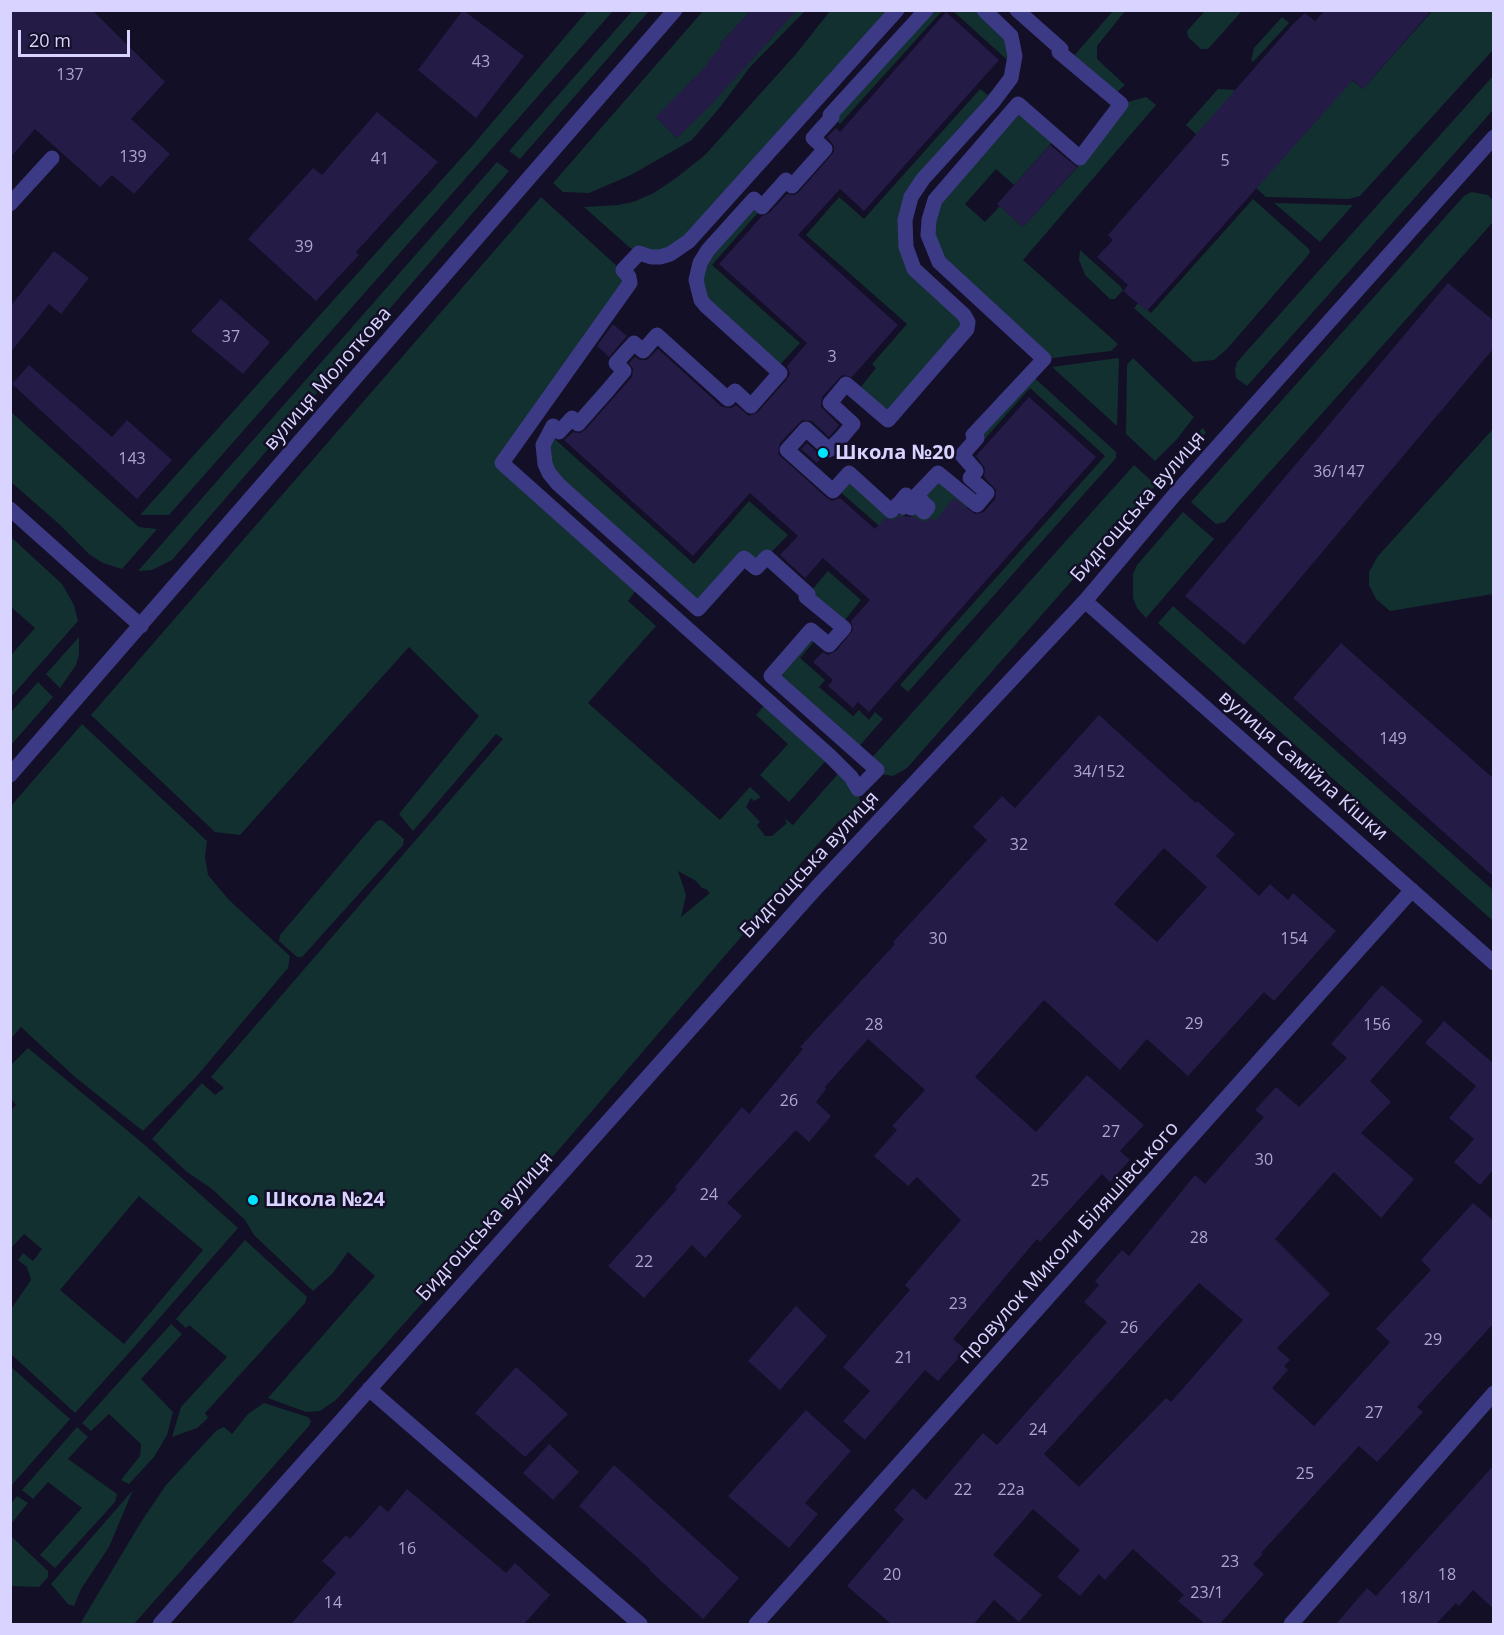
<!DOCTYPE html>
<meta charset="utf-8">
<style>
body{margin:0}
#map{position:relative;width:1504px;height:1635px;overflow:hidden;background:#130f26;font-family:"Open Sans",sans-serif}
canvas{display:block}
.frame{position:absolute;inset:0;border:12px solid #d9d4ff;pointer-events:none}
.scale{position:absolute;left:18px;top:30px;width:112px;height:27px;box-sizing:border-box;border:3px solid #d9d4ff;border-top:0;padding-left:8px;font-size:18px;line-height:21px;white-space:nowrap;color:#d9d4ff;-webkit-text-stroke:4px #130f26;paint-order:stroke}
</style>
<div id="map">
<canvas width="1504" height="1635"></canvas>
<div class="frame"></div>
<div class="scale">20 m</div>
</div>
<script>
const context = document.querySelector('canvas').getContext('2d');
context.lineJoin = 'round';
function fill(path, color) { context.fillStyle = color; context.fill(path, 'evenodd'); }
const poly = rows => new Path2D(rows.map(r => 'M' + r).join(''));
function stroke(path, color, width, dash) { context.strokeStyle = color; context.lineWidth = width; context.lineCap = dash ? 'butt' : 'round'; context.setLineDash(dash || []); context.stroke(path); }
function drawText(font, color, halo, rows, align = 'center') {
  context.font = font + ' "Open Sans",sans-serif'; context.lineWidth = 5; context.setLineDash([]); context.textBaseline = 'middle'; context.strokeStyle = halo; context.fillStyle = color; for (const [text, x, y, turn = 0] of rows) {
    context.save(); context.translate(x, y); context.rotate((+turn || 0) * Math.PI / 180); context.textAlign = isNaN(turn) ? turn : align; if (halo) context.strokeText(text, 0, 0); context.fillText(text, 0, 0); context.restore();
  }
}
const green = poly([
 [633,10,649,11,520,159,509,151],
 [587,11,613,11,169,515,140,515,473,145],
 [703,11,750,11,747,14,773,36,795,11,805,11,750,67,721,106,692,140,631,175,589,193,563,192,553,183],
 [747,15,772,38,758,52,734,29],
 [732,31,757,54,744,68,720,44],
 [721,47,743,68,708,62],
 [695,77,716,98,683,90],
 [656,117,690,124,677,138],
 [830,11,897,11,681,247,639,253,629,247,584,207,618,205,633,202,654,193,676,178,705,155,796,54],
 [926,11,942,11,840,124,830,115],
 [953,11,984,11,1007,31,1014,65,911,197,909,258,967,319,888,420,856,393,876,368,872,364,907,324,806,235,839,197,864,219,980,89,988,95,1014,66],
 [1113,11,1125,11,1097,46,1097,59,1125,85,1116,93,1072,58],
 [1205,11,1242,11,1208,49,1201,49,1188,37,1187,31],
 [1432,11,1493,11,1493,50,1360,196,1349,199,1266,197,1256,188,1352,80,1363,89],
 [1282,17,1289,23,1253,62,1251,60,1254,48],
 [1493,76,1493,110,1247,386,1236,378,1235,370,1237,362],
 [1218,89,1237,90,1197,135,1186,125],
 [1146,97,1156,105,1023,260,1118,344,1111,351,1044,359,945,269,929,220,1018,104,1056,138,1014,185,996,169,965,204,985,222,1000,206,1023,227,1083,161,1121,104],
 [497,162,509,171,172,560,152,570,138,571],
 [1471,192,1488,195,1493,201,1493,222,1225,522,1216,524,1191,502,1464,196],
 [541,197,629,277,502,463,639,586,628,601,656,626,588,703,720,820,750,787,761,797,754,801,751,798,746,807,760,822,757,825,765,836,772,836,787,823,784,818,793,825,843,768,858,786,860,802,856,809,839,821,799,865,794,875,562,1146,336,1400,320,1411,306,1412,268,1398,375,1276,348,1252,332,1274,313,1291,254,1235,245,1220,212,1189,187,1172,152,1139,202,1083,215,1095,224,1088,211,1077,503,739,496,734,413,831,399,814,479,716,409,647,240,835,215,832,91,715],
 [678,871,696,881,702,888,706,889,710,893,681,917,686,895],
 [754,199,763,207,712,265,800,343,776,369,706,306,700,263],
 [1253,199,1309,249,1310,253,1227,349,1214,360,1194,362,1134,308,1139,302,1151,313],
 [1274,203,1353,205,1320,242],
 [1080,250,1120,286,1123,290,1115,299,1110,299,1085,275,1079,260],
 [1118,358,1119,359,1117,426,1052,367],
 [1133,358,1194,417,1177,439,1155,461,1126,434,1127,365],
 [1029,373,1116,452,1116,458,908,692,900,685,1105,456,1030,388,981,443,973,435],
 [11,412,139,527,157,529,122,569,103,563,89,554,59,524,11,482],
 [1203,428,1206,433,1170,471,1168,467,1172,459],
 [1493,429,1493,594,1390,611,1376,599,1369,585,1369,572,1378,556],
 [548,433,694,564,749,501,788,535,756,568,744,559,698,609,558,484,543,445],
 [1134,465,1156,485,907,768,893,776,881,774,868,762],
 [849,473,899,515,903,511,906,514,902,518,907,522,913,517,909,513,916,496,938,473,972,502,920,562,836,488],
 [1183,512,1214,539,1146,618,1137,608,1133,598,1133,574,1137,565],
 [11,537,62,584,74,605,78,621,11,697,11,655,35,628,11,607],
 [828,571,861,600,841,625,806,597],
 [1173,606,1493,890,1493,921,1158,623],
 [811,630,818,637,800,658,825,680,819,687,853,716,859,710,869,720,875,712,883,719,855,751,771,676],
 [79,637,79,655,76,665,60,688,46,674],
 [38,682,53,697,11,745,11,712],
 [768,701,830,756,789,802,760,775,788,744,756,715],
 [82,724,207,841,205,857,208,875,229,900,290,956,288,968,196,1077,143,1131,75,1077,21,1027,11,1039,11,806],
 [382,820,404,839,403,845,302,957,297,957,279,941,280,935,377,821],
 [28,1048,146,1146,238,1228,136,1345,75,1413,11,1354,11,1309,31,1280,27,1267,18,1260,23,1253,33,1261,42,1249,24,1234,12,1247,11,1245,10,1111,16,1105,11,1099,11,1065],
 [139,1196,203,1250,124,1344,60,1290],
 [245,1240,307,1297,305,1303,205,1413,208,1418,197,1428,172,1437,181,1407,227,1357,189,1325,186,1328,176,1319],
 [171,1324,182,1334,141,1379,173,1412,167,1435,154,1457,129,1484,121,1480,140,1456,141,1444,109,1414,91,1431,82,1423],
 [11,1367,70,1419,11,1486],
 [264,1403,308,1417,311,1421,309,1426,134,1624,80,1624,141,1522,166,1485,217,1430,224,1427,232,1434,248,1414],
 [77,1427,88,1437,68,1459,117,1494,115,1502,55,1568,40,1555,82,1508,48,1482,33,1499,22,1490],
 [133,1490,109,1547,81,1589,74,1606,68,1604,51,1584],
 [17,1496,28,1503,11,1524,11,1503],
 [11,1536,48,1571,48,1577,39,1587,11,1586]
]);
const building = poly([
 [10,10,92,10,165,82,131,119,170,154,134,194,112,175,100,187,35,129,10,158],
 [463,10,524,56,476,118,418,70],
 [751,10,797,10,709,107,677,138,656,117,709,63,707,62,722,46,720,44],
 [1325,10,1432,10,1363,89,1353,80,1147,311,1123,291,1128,285,1097,257,1113,240,1108,235,1293,24,1305,13,1315,21],
 [946,12,999,60,864,211,840,189,798,235,898,325,852,377,842,375,822,397,821,407,839,425,835,430,829,437,812,421,802,420,780,443,778,454,827,498,832,501,840,498,875,529,885,518,893,520,900,516,915,517,923,522,932,518,935,521,954,498,975,514,984,512,995,499,996,490,984,477,985,468,976,456,1029,397,1096,457,869,712,858,702,853,708,828,686,833,680,813,662,823,652,828,655,836,651,853,630,851,621,870,600,823,558,805,578,780,555,798,536,750,493,693,556,564,440,573,432,580,433,585,430,615,396,632,377,633,369,629,363,635,357,640,360,647,360,658,349,722,407,731,408,736,405,749,416,758,412,787,379,790,374,787,366,807,343,719,264,762,216,769,213,787,194,794,195,799,192,834,152,834,146,827,137,836,128,840,132],
 [377,112,438,162,356,252,359,255,316,301,248,239,313,168,322,175],
 [1050,145,1077,167,1023,227,997,204],
 [54,251,89,278,61,314,49,304,10,353,10,307],
 [1448,283,1494,321,1494,348,1244,645,1185,596],
 [221,299,270,342,243,374,191,331],
 [613,324,627,336,609,357,597,346],
 [29,365,112,437,127,420,172,460,137,499,12,384],
 [807,443,822,457,817,463,801,449],
 [1341,643,1494,779,1494,877,1293,698],
 [1099,715,1196,803,1197,801,1235,834,1216,856,1259,896,1270,884,1288,900,1293,893,1336,931,1274,1001,1264,992,1188,1076,1147,1039,1120,1070,1044,1000,1020,1027,975,1077,1036,1132,1087,1075,1144,1125,1120,1151,1130,1160,1110,1182,1102,1174,1040,1242,1037,1239,953,1339,966,1350,938,1381,925,1370,865,1440,843,1421,870,1391,843,1367,910,1290,905,1285,961,1220,917,1177,908,1186,874,1156,897,1130,892,1126,925,1090,868,1039,825,1087,826,1089,816,1102,831,1116,809,1142,796,1130,727,1203,742,1216,705,1258,692,1245,644,1298,608,1266,677,1189,675,1187,742,1107,749,1114,803,1049,800,1047,895,944,893,942,987,840,973,827,1002,796,1015,808],
 [1164,848,1207,887,1157,942,1114,904],
 [1382,985,1423,1021,1370,1081,1391,1102,1361,1133,1414,1179,1381,1218,1334,1172,1275,1239,1330,1294,1277,1348,1290,1360,1284,1366,1288,1370,1272,1388,1314,1426,1390,1342,1376,1329,1431,1270,1421,1260,1473,1203,1494,1221,1494,1323,1417,1407,1423,1412,1377,1462,1359,1446,1261,1553,1263,1554,1253,1564,1264,1574,1220,1624,1205,1624,1178,1601,1184,1595,1133,1549,1105,1580,1099,1574,1080,1596,1057,1577,1080,1550,1033,1509,993,1555,1042,1595,1019,1622,994,1600,974,1624,891,1624,847,1586,904,1519,894,1510,913,1488,926,1500,983,1433,997,1445,1107,1322,1084,1302,1099,1285,1095,1281,1122,1250,1129,1256,1195,1175,1205,1184,1264,1117,1255,1110,1276,1087,1299,1107,1347,1058,1331,1044],
 [1199,1283,1243,1320,1171,1402,1166,1398,1079,1487,1044,1454],
 [1444,1021,1494,1064,1494,1169,1480,1185,1454,1162,1474,1139,1449,1118,1476,1086,1425,1043],
 [796,1306,827,1336,780,1390,748,1361],
 [516,1367,568,1414,525,1457,475,1413],
 [806,1410,851,1451,805,1503,818,1514,789,1548,728,1496],
 [549,1444,579,1472,553,1500,523,1473],
 [614,1465,739,1578,703,1619,649,1570,650,1569,579,1506],
 [1494,1465,1494,1609,1473,1590,1459,1606,1456,1603,1436,1624,1336,1624,1367,1588,1376,1596],
 [407,1489,506,1573,515,1563,550,1595,524,1624,291,1624,336,1573,322,1561,346,1535,350,1539,380,1505,388,1512]
]);
const minor = poly([
 [897,10,689,241,670,254,660,257,651,257,639,253,623,270,629,277,630,283,502,463,830,756,851,777,858,789,877,770,771,676,811,630,829,645,844,628,806,597,808,594,767,557,756,568,744,558,698,609,558,484,549,473,545,464,543,445,553,426,559,432,572,418,578,424,608,390,624,371,616,363,634,343,643,351,657,335,728,399,735,391,751,406,780,373,706,306,701,300,696,280,700,263,708,250,754,199,762,207,786,180,792,186,825,149,813,138,832,117,830,115,926,10],
 [984,10,1011,36,1015,56,1011,78,993,102,923,179,911,197,905,220,906,247,914,269,964,315,968,322,967,329,888,420,846,384,830,403,853,424,842,437,829,450,806,429,787,450,833,491,849,473,891,511,898,504,903,507,905,505,901,501,906,495,912,501,908,505,911,508,914,503,924,512,928,507,916,496,938,473,977,505,987,493,970,478,976,471,962,455,977,438,973,435,1044,359,939,262,928,235,929,220,935,200,1018,104,1080,158,1121,104,1059,52,1061,49,1017,10],
 [10,204,52,158],
 [10,509,141,626],
 [1085,601,1494,963],
 [10,775,675,10],
 [369,1389,640,1624],
 [160,1624,817,887,1085,601,1176,493,1494,137],
 [756,1624,1412,890],
 [1291,1624,1494,1393]
]);
const markers = [
 [823,453,6,"#00e5ff"],
 [253,1200,6,"#00e5ff"]
];
const numberNames = [
 ["43",481,62],
 ["137",70,75],
 ["139",133,157],
 ["41",380,159],
 ["5",1225,161],
 ["39",304,247],
 ["37",231,337],
 ["3",832,357],
 ["143",132,459],
 ["36/147",1339,472],
 ["149",1393,739],
 ["34/152",1099,772],
 ["32",1019,845],
 ["30",938,939],
 ["154",1294,939],
 ["29",1194,1024],
 ["28",874,1025],
 ["156",1377,1025],
 ["26",789,1101],
 ["27",1111,1132],
 ["30",1264,1160],
 ["25",1040,1181],
 ["24",709,1195],
 ["28",1199,1238],
 ["22",644,1262],
 ["23",958,1304],
 ["26",1129,1328],
 ["29",1433,1340],
 ["21",904,1358],
 ["27",1374,1413],
 ["24",1038,1430],
 ["25",1305,1474],
 ["22",963,1490],
 ["22а",1011,1490],
 ["16",407,1549],
 ["23",1230,1562],
 ["20",892,1575],
 ["18",1447,1575],
 ["23/1",1207,1593],
 ["18/1",1416,1598],
 ["14",333,1603]
];
const streetNames = [
 ["вулиця Молоткова",328,379,-49],
 ["Бидгощська вулиця",1138,507,-49],
 ["вулиця Самійла Кішки",1303,766,41],
 ["Бидгощська вулиця",810,865,-47],
 ["Бидгощська вулиця",485,1227,-48],
 ["провулок Миколи Біляшівського",1069,1243,-48]
];
const poiNames = [
 ["Школа №20",835,453],
 ["Школа №24",265,1200]
];
fill(green, '#12302f');
fill(building, '#241b47');
stroke(minor, '#3d3a85', 15);
for (const [x, y, r, color] of markers) { const dot = new Path2D(); dot.arc(x, y, r, 0, 2 * Math.PI); context.fillStyle = color; context.fill(dot); stroke(dot, '#130f26', 2); }
drawText('16px', '#aca6d1', null, numberNames);
drawText('20px', '#d9d4ff', '#130f26', streetNames);
drawText('bold 20px', '#d9d4ff', '#130f26', poiNames, 'left');
</script>
